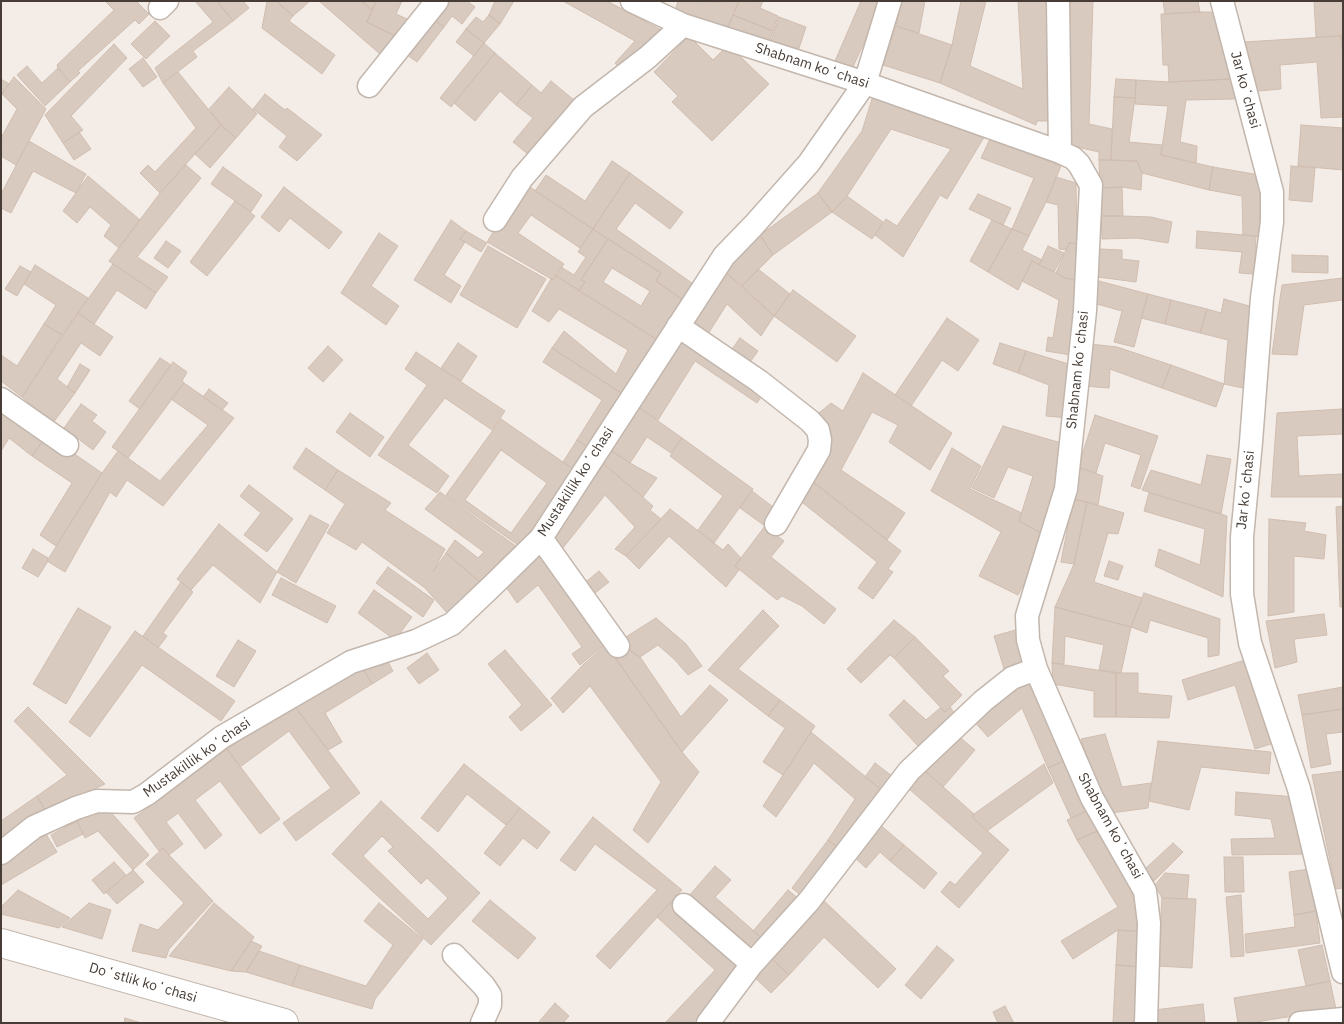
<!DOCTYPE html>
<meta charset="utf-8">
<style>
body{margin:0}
#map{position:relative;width:1344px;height:1024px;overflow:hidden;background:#f4ede7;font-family:"IBM Plex Sans",sans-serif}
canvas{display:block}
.frame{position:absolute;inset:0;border:2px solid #473d36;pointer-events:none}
</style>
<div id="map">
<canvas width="1344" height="1024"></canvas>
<div class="frame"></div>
</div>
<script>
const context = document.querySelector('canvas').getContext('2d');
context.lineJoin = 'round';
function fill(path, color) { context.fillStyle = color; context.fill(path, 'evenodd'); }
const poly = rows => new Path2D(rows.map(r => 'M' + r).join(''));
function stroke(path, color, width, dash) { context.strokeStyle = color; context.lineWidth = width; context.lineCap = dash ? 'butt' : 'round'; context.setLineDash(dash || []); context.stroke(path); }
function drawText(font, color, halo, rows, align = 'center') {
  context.font = font + ' "IBM Plex Sans",sans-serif'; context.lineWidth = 4.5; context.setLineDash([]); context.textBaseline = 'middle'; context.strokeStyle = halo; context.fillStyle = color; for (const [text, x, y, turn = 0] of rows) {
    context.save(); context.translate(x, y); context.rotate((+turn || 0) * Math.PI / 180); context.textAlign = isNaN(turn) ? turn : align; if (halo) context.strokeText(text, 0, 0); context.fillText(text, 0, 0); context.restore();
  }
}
const building = poly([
 [105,1,136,1,149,14,139,24,135,20,78,71,80,73,70,82,58,68,57,65,114,10,105,1],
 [195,1,217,1,233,21,193,51,197,57,163,83,155,68,213,22,195,1],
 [217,1,243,1,249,8,233,21,217,1],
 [267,1,276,1,293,16,289,21,335,55,322,74,262,28,267,1],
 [276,1,310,1,293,16,276,1],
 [319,1,361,1,372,10,367,22,403,40,388,61,319,1],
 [361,1,376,1,372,10,361,1],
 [376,1,402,1,396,14,416,23,403,40,367,22,376,1],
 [442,1,467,1,475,7,462,24,452,16,444,27,430,17,442,1],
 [495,1,514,1,500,24,489,15,495,1],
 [563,1,607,1,665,32,624,73,615,63,635,41,563,1],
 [678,1,719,2,739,1,727,29,675,11,678,1],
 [739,1,763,1,760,8,778,16,773,31,733,15,739,1],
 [861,1,883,1,852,69,835,61,861,1],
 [901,1,925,1,919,33,896,26,901,1],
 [961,1,986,1,970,66,1023,89,1018,1,1052,1,1055,121,1037,121,1036,125,940,83,952,45,961,1],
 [1070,1,1093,1,1089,124,1112,129,1111,160,1099,160,1099,152,1064,144,1070,1],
 [1163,1,1198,1,1200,12,1165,14,1163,1],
 [1314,1,1343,1,1343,56,1341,36,1316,37,1314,1],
 [1200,12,1213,12,1232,79,1169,82,1168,65,1163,65,1161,14,1200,12],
 [489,15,500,24,484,43,466,29,476,17,483,22,489,15],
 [733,15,773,31,768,45,727,29,733,15],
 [430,17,444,27,417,62,403,52,430,17],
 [779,17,806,27,797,54,770,44,779,17],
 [155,21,170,36,146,59,131,44,155,21],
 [896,26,952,45,940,83,883,65,896,26],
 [466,29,484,43,474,56,456,42,466,29],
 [689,36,713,60,728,45,769,84,712,141,672,102,678,96,654,72,689,36],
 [1341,36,1343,56,1343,117,1321,118,1317,62,1280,65,1281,89,1248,92,1244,42,1341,36],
 [484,43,495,53,451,107,440,98,484,43],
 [114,44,127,58,71,116,83,130,63,143,45,115,114,44],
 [495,53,532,85,516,105,500,91,475,121,454,103,495,53],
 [143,58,157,77,143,87,129,69,143,58],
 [27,66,42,83,58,68,70,82,45,106,17,75,27,66],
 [178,72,221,125,160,193,140,173,148,165,155,172,196,128,163,83,178,72],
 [14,77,46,109,16,165,1,156,1,138,17,109,2,94,14,77],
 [1,79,9,84,1,95,1,79],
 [1116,79,1136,80,1135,98,1114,97,1116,79],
 [1232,79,1235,99,1186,100,1180,142,1197,146,1196,163,1161,155,1168,106,1135,104,1136,80,1169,82,1232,79],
 [551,81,580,105,535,160,513,142,533,118,516,105,532,85,541,93,551,81],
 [229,87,257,114,236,138,221,125,209,109,229,87],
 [265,94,285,110,287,108,322,135,297,161,279,147,287,136,253,109,265,94],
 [873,96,986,134,947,199,940,195,903,257,875,235,886,219,897,226,951,149,891,129,847,196,832,212,818,193,862,131,873,96],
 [1114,97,1135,98,1129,142,1162,145,1161,155,1213,167,1209,190,1142,173,1137,161,1111,160,1114,97],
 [221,125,236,138,210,168,195,154,221,125],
 [1301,125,1343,128,1343,170,1298,166,1301,125],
 [79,132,91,149,74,160,63,143,79,132],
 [990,139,1061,166,1046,202,1029,236,1012,229,1034,178,981,158,990,139],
 [29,141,86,174,76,193,33,171,11,213,1,208,1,194,29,141],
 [1099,160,1137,161,1142,173,1141,190,1122,187,1100,188,1099,160],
 [612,161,630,173,593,229,535,191,546,175,585,201,612,161],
 [186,165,201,178,137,257,168,277,156,293,109,261,160,193,186,165],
 [1291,166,1315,168,1312,202,1289,200,1291,166],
 [223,167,262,195,251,212,211,184,223,167],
 [1213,167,1265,176,1264,237,1243,235,1242,196,1209,190,1213,167],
 [630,173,683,212,670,229,635,203,616,229,696,286,686,302,656,281,661,273,593,229,630,173],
 [88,176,140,220,119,248,104,236,111,225,90,207,77,223,63,211,88,176],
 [1056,177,1076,183,1077,244,1069,243,1067,250,1059,249,1058,205,1046,202,1056,177],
 [524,183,593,229,580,248,531,215,518,233,564,264,553,280,487,242,524,183],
 [284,187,342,232,329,249,290,218,279,232,261,217,284,187],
 [1122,187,1123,216,1101,216,1100,188,1122,187],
 [818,193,832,212,773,255,760,235,818,193],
 [978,194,1011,208,1003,225,969,209,978,194],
 [847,196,883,222,872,239,832,212,847,196],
 [235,201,255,216,207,276,190,262,235,201],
 [1101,216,1123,216,1151,217,1172,222,1168,243,1137,238,1102,239,1101,216],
 [451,220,466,231,460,239,465,242,444,275,461,286,451,303,414,280,451,220],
 [992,220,1012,229,988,272,970,261,992,220],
 [593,229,608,239,581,280,585,282,579,291,555,275,561,267,574,275,586,257,578,252,593,229],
 [1012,229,1029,236,1022,250,1042,260,1039,265,1032,261,1018,290,988,272,1012,229],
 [466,231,487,243,481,252,460,239,466,231],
 [1197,231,1256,236,1254,274,1239,273,1242,252,1196,248,1197,231],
 [379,233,398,246,371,286,399,306,386,325,341,293,379,233],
 [760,235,773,255,742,286,725,272,760,235],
 [608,239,661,273,656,281,686,302,661,342,579,291,585,282,581,280,608,239],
 [612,268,650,291,641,306,603,282,612,268],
 [166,241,181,251,168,268,154,258,166,241],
 [1069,243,1082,244,1082,282,1065,278,1056,273,1069,243],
 [488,246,546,279,517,328,460,295,488,246],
 [1048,246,1064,253,1054,272,1039,265,1048,246],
 [1099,249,1122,250,1122,259,1139,261,1136,282,1098,277,1099,249],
 [1292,255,1328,256,1328,273,1292,272,1292,255],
 [1032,261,1065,278,1082,282,1071,355,1046,351,1048,337,1053,338,1059,300,1022,281,1032,261],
 [113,264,156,293,146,309,117,290,94,324,78,313,113,264],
 [35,265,88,298,62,335,44,324,56,305,24,284,35,265],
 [20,266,31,272,17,296,5,289,20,266],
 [758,269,790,294,774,316,742,286,758,269],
 [725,272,774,316,761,336,727,304,706,337,687,323,725,272],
 [555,275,661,342,629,398,552,348,564,331,616,374,628,350,559,309,549,322,532,311,551,279,553,280,555,275],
 [1343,278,1343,300,1304,305,1297,355,1272,354,1282,285,1343,278],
 [1099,281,1148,294,1134,347,1114,342,1122,311,1093,303,1099,281],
 [793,290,856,336,837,362,774,316,793,290],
 [1148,294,1171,300,1165,324,1141,318,1148,294],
 [1224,299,1253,307,1249,321,1243,388,1224,384,1228,340,1200,333,1207,309,1221,313,1224,299],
 [1171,300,1207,309,1200,333,1165,324,1171,300],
 [78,313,113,337,100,356,81,343,57,379,75,393,53,423,22,397,78,313],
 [947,318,979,340,958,371,942,360,911,406,895,395,947,318],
 [44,324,62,335,22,397,1,381,1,355,17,366,44,324],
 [683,334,766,390,757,403,695,361,658,420,637,406,683,334],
 [740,338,758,351,748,365,730,352,740,338],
 [458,343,477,356,461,381,441,368,458,343],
 [1000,343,1026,351,1018,373,993,364,1000,343],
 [1090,344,1117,347,1171,365,1162,388,1110,369,1109,388,1084,386,1090,344],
 [328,346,343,360,323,382,308,368,328,346],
 [552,348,629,398,595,451,577,440,602,400,543,362,552,348],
 [1026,351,1072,365,1068,418,1046,416,1049,385,1018,373,1026,351],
 [416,352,505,411,492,430,445,398,408,445,449,476,437,493,378,455,427,385,405,369,416,352],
 [160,358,171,365,140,409,129,401,160,358],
 [173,362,187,372,182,381,184,383,128,458,112,447,173,362],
 [80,364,90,370,75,393,67,387,80,364],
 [1171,365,1224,384,1216,407,1162,388,1171,365],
 [863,373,952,433,930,470,889,442,898,425,872,412,841,470,905,513,887,540,808,478,832,432,813,418,831,403,843,411,863,373],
 [184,383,234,418,163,506,127,480,116,497,110,492,65,572,47,561,102,473,118,451,160,481,208,425,171,399,184,383],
 [209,389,228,403,222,410,203,397,209,389],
 [81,404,97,415,92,421,106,432,93,450,64,428,81,404],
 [637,406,682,438,671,453,647,437,630,463,609,449,637,406],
 [1342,409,1343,434,1297,436,1299,476,1343,474,1343,497,1271,497,1277,413,1342,409],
 [1,411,47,435,32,456,9,438,1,451,1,411],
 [350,413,384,437,370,457,336,432,350,413],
 [1095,415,1158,436,1140,489,1131,486,1141,455,1105,443,1096,473,1078,467,1095,415],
 [501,419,576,471,521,547,446,495,501,419],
 [501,450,547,483,511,533,465,500,501,450],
 [1003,426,1068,445,1048,537,1019,521,1033,476,1008,467,994,498,972,488,1003,426],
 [47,435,102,473,56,546,40,535,72,483,32,456,47,435],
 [682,438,753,489,714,543,698,530,723,496,670,456,682,438],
 [577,440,590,449,576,471,563,462,577,440],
 [306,448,338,470,325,490,293,468,306,448],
 [952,448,981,466,970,489,1022,513,1019,521,1048,537,1018,595,979,576,1001,532,931,491,952,448],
 [609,449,630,463,657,478,643,497,601,462,609,449],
 [1207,455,1231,459,1221,514,1142,490,1151,470,1201,485,1207,455],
 [604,464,653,506,650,510,661,519,626,556,615,549,635,527,605,495,558,554,547,542,604,464],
 [1078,467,1103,476,1098,505,1073,499,1078,467],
 [338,470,391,503,385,510,445,549,433,572,446,553,480,582,448,614,425,588,362,542,356,550,327,533,345,504,325,490,338,470],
 [808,478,901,551,888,569,893,572,873,599,858,588,877,562,798,499,808,478],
 [249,485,293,519,267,552,244,535,261,513,240,496,249,485],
 [752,491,777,510,765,526,740,508,752,491],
 [440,492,520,549,482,585,480,582,446,553,455,540,478,558,484,552,425,509,440,492],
 [1149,493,1227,516,1223,597,1155,566,1159,549,1200,565,1205,529,1144,511,1149,493],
 [1073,499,1087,502,1074,564,1061,562,1073,499],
 [1087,502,1124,513,1118,534,1108,533,1094,582,1142,598,1131,627,1055,607,1074,564,1087,502],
 [1343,506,1343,607,1340,607,1336,507,1343,506],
 [670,509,723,550,728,544,741,558,735,566,739,570,726,587,669,536,639,569,626,556,670,509],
 [310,515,329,525,296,583,277,572,310,515],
 [1269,519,1306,523,1304,531,1326,535,1324,559,1294,556,1294,612,1268,616,1269,519],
 [219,524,277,572,260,603,213,565,191,590,177,579,219,524],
 [765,526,784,541,771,557,836,609,824,624,802,606,782,596,777,600,735,566,765,526],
 [33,549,48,558,47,561,48,561,38,577,22,568,33,549],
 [541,550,607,643,580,665,572,654,582,647,538,585,517,603,504,584,541,550],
 [1109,561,1123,566,1118,580,1104,576,1109,561],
 [388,567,434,600,423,617,376,583,388,567],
 [599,571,609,582,590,597,581,586,599,571],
 [281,578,336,606,327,623,272,595,281,578],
 [181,582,193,592,163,633,167,636,158,648,143,636,181,582],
 [374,590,412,617,395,640,358,613,374,590],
 [1144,593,1220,619,1219,655,1208,657,1208,638,1150,620,1147,633,1131,627,1144,593],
 [1055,607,1131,627,1121,673,1099,670,1104,645,1065,636,1064,664,1052,663,1055,607],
 [78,608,111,627,66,704,33,684,78,608],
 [763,610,779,626,738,669,780,700,768,716,708,670,763,610],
 [1324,614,1327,635,1294,639,1297,662,1275,668,1266,621,1324,614],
 [656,618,686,644,702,666,688,675,675,660,658,645,640,657,625,647,621,640,656,618],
 [894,620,915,637,894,658,890,655,861,683,847,669,894,620],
 [1019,629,1030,664,1005,672,994,636,1019,629],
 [135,631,235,701,221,721,142,665,90,737,69,722,135,631],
 [915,637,949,671,943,676,962,695,945,712,894,658,915,637],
 [238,640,256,651,234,687,216,676,238,640],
 [605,646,613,655,682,752,699,772,648,843,633,830,661,782,590,686,563,713,551,698,584,664,605,646],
 [625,647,640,657,681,717,710,685,728,700,682,752,613,655,625,647],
 [505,650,552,705,521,731,509,717,522,705,488,664,505,650],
 [427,653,439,670,419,684,407,668,427,653],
 [385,657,393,671,372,684,362,668,385,657],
 [1248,659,1274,743,1255,749,1235,685,1188,700,1182,680,1248,659],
 [1052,663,1116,673,1116,717,1094,717,1094,691,1053,684,1052,663],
 [360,664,372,684,325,713,342,742,328,750,293,704,360,664],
 [1116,673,1138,673,1138,693,1172,696,1169,718,1116,717,1116,673],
 [1028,674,1068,759,1048,768,1022,708,988,737,972,719,1028,674],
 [1343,687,1343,709,1302,715,1298,695,1343,687],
 [780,700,815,726,783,775,763,762,785,728,768,716,780,700],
 [904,700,926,720,940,708,945,712,950,707,959,720,919,747,889,715,904,700],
 [293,704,360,793,296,841,283,823,331,788,289,731,240,767,227,749,293,704],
 [28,707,105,784,46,812,37,796,67,775,14,721,28,707],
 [1343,709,1343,732,1326,734,1331,764,1311,768,1302,715,1343,709],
 [811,732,883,791,841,850,828,840,855,799,814,763,776,817,763,806,811,732],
 [956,734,975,750,943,787,924,770,956,734],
 [1105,734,1122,787,1151,783,1148,808,1111,813,1100,794,1081,739,1105,734],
 [1158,741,1271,752,1269,774,1201,767,1189,810,1149,801,1158,741],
 [227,749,280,819,260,834,220,781,195,800,222,835,205,849,178,813,166,822,183,844,169,855,163,848,159,851,134,818,227,749],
 [1068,759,1091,809,1071,818,1048,768,1068,759],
 [875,763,892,776,881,790,865,777,875,763],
 [464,764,520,808,506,825,467,794,438,832,421,818,464,764],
 [1044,764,1053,783,987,831,972,817,974,814,1044,764],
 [924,770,974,814,972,817,1009,850,959,908,941,892,950,881,955,885,983,853,908,788,924,770],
 [1343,771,1343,888,1336,889,1312,775,1343,771],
 [1236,792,1295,797,1309,854,1232,855,1231,839,1275,838,1271,819,1235,815,1236,792],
 [37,796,46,812,1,841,1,821,37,796],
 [381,801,480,893,431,945,332,854,381,801],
 [382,836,393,847,388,851,421,884,427,878,448,898,428,919,363,856,382,836],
 [107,808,149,855,133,870,98,831,85,838,76,819,107,808],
 [520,808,550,832,537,849,523,838,500,866,484,853,520,808],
 [1091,809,1100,830,1077,840,1067,820,1091,809],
 [593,817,682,890,610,969,596,956,657,890,595,844,575,871,560,860,593,817],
 [77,821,83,834,57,847,51,835,77,821],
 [879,824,904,845,890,861,880,852,866,868,853,856,879,824],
 [1100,830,1139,894,1143,932,1118,930,1073,959,1061,941,1118,907,1077,840,1100,830],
 [46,834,57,852,1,885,1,861,46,834],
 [828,840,841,850,805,899,792,888,828,840],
 [1173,843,1183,852,1154,881,1145,869,1173,843],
 [904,845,937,873,924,889,890,861,904,845],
 [163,848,169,855,213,901,169,949,166,958,132,951,140,924,158,930,184,903,146,864,163,848],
 [1224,857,1243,857,1244,892,1225,892,1224,857],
 [114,862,126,875,104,894,92,880,114,862],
 [715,866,731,880,715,897,763,939,752,953,688,897,715,866],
 [1309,869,1316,911,1294,915,1289,872,1309,869],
 [133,870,144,882,117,904,106,892,133,870],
 [1165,873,1189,875,1187,899,1162,898,1155,885,1165,873],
 [18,890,70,918,59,928,1,914,1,907,18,890],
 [788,890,799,899,763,939,753,931,788,890],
 [1241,895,1244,956,1231,957,1226,897,1241,895],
 [821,898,896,969,878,988,824,937,789,975,768,955,821,898],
 [1162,898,1196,899,1192,968,1158,966,1162,898],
 [490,900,536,938,518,959,472,921,490,900],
 [671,902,745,971,697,1023,666,1022,715,970,657,917,671,902],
 [89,903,111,910,102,939,62,927,89,903],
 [214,903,254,937,231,971,169,956,214,903],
 [379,903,423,939,375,999,372,1009,292,986,300,965,366,986,393,945,364,921,379,903],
 [1316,911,1320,943,1246,953,1245,934,1295,927,1294,915,1316,911],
 [1118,930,1143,932,1141,967,1116,965,1118,930],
 [251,941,262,946,246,972,231,971,251,941],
 [1322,945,1330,981,1306,986,1298,950,1322,945],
 [937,946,954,960,921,999,905,985,937,946],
 [259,951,300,965,292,986,246,972,259,951],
 [768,955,789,975,771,993,750,973,768,955],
 [1116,965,1141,967,1137,1023,1113,1023,1116,965],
 [1330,981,1336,1009,1250,1023,1238,1023,1234,998,1306,986,1330,981],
 [555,1003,569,1016,563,1023,538,1023,555,1003],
 [1203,1004,1205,1023,1155,1023,1154,1010,1203,1004],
 [1005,1006,1014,1023,998,1023,993,1012,1005,1006],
 [125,1018,141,1023,124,1023,125,1018]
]);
const minor = poly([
 [632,1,683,25,865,83,1060,152,1073,158,1079,164,1091,185,1085,311,1066,489,1027,616,1028,640,1036,669,1092,798,1145,891,1149,923,1146,1023],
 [1058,1,1060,152],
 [1222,1,1272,192,1272,222,1262,298,1251,442,1242,537,1242,594,1250,643,1299,789,1343,972],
 [160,8,167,1],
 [369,86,437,1],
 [495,220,522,178,583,107,648,57,683,25],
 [678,326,759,381,810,421,818,430,820,440,819,450,776,524],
 [1,399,67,445],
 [541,538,618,646],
 [1,853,34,827,76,808,97,801,133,802,147,794,222,737,351,662,416,641,452,624,491,587,541,538,724,256,754,225,809,163,865,83,890,1],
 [684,905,752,964],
 [454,955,484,986,490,995,490,1005,482,1023],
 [708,1023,752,964,809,901,909,771,983,701,1012,678,1036,669],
 [1300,1023,1343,1019]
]);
const tertiary = poly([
 [1,943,284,1023]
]);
const streetNames = [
 ["Shabnam koʻchasi",812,66,18],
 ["Jar koʻchasi",1245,90,75],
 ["Shabnam koʻchasi",1078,370,-84],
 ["Mustakillik koʻchasi",576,482,-57],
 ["Jar koʻchasi",1246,490,-84],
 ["Mustakillik koʻchasi",197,758,-35],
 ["Shabnam koʻchasi",1110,826,61],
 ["Doʻstlik koʻchasi",143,983,16]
];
fill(building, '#d8cabf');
stroke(building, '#d0bdb0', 1);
stroke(minor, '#c2b6ad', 25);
stroke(tertiary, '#c2b6ad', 30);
stroke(minor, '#fff', 22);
stroke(tertiary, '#fff', 28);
drawText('14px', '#473d36', '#fff', streetNames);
</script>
